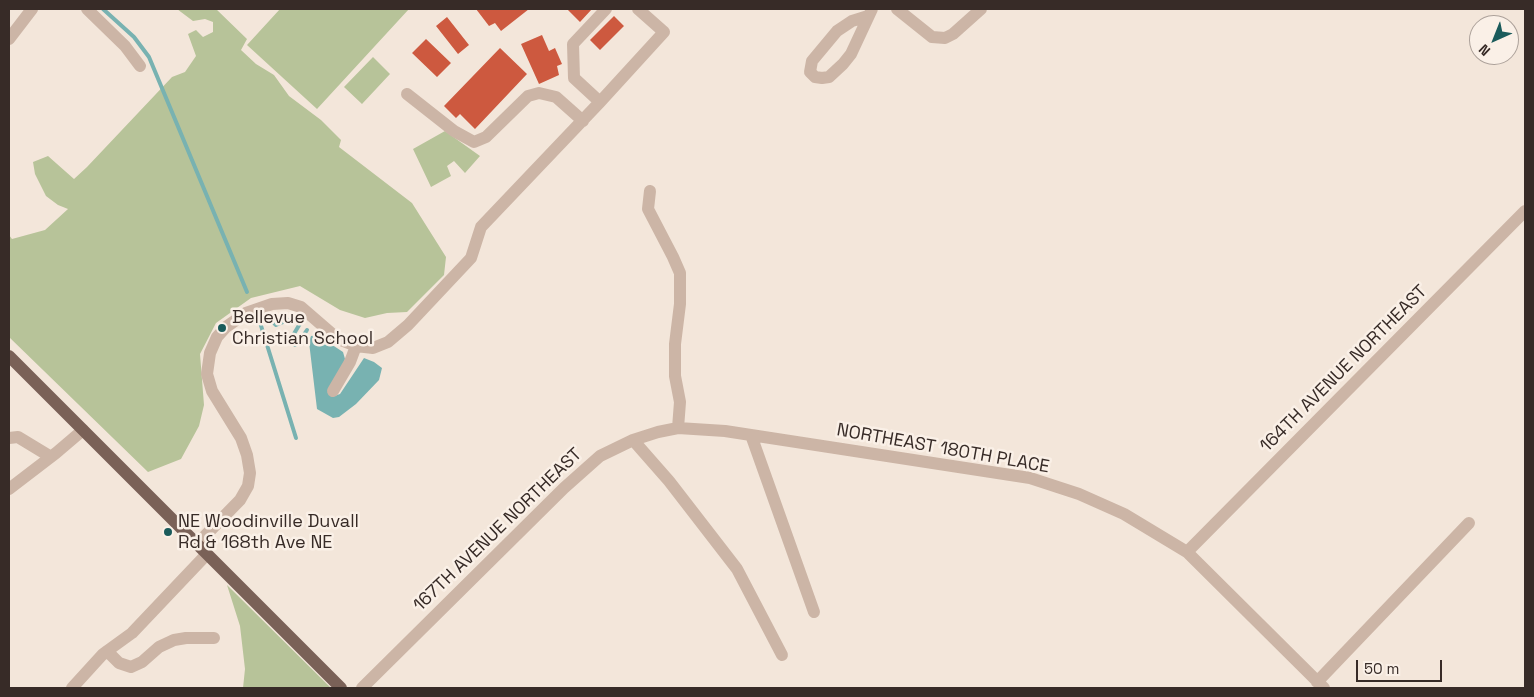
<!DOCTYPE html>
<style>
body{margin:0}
#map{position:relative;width:1534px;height:697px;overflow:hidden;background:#f3e6da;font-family:"Space Grotesk",sans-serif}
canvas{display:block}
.frame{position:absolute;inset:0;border:10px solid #372b27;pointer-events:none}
.north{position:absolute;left:1469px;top:15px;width:50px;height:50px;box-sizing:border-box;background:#faf0e7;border:1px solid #aca19a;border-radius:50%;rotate:224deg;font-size:14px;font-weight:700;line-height:20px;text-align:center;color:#372b27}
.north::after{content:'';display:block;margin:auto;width:18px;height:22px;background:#1a5b5b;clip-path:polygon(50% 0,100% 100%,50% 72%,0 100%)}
.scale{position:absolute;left:1356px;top:660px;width:86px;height:22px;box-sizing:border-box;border:2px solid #372b27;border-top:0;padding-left:6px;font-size:15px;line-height:18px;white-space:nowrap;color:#372b27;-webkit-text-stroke:4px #faf0e7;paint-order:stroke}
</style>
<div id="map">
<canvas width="1534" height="697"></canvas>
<div class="frame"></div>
<div class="north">N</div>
<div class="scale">50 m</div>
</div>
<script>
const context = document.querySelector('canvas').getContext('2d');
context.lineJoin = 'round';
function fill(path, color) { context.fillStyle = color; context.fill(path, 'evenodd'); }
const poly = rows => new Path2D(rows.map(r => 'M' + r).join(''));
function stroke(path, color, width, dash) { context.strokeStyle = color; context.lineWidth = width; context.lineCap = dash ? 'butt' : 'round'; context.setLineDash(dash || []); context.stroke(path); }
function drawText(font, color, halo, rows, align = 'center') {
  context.font = font + ' "Space Grotesk",sans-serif'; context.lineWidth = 5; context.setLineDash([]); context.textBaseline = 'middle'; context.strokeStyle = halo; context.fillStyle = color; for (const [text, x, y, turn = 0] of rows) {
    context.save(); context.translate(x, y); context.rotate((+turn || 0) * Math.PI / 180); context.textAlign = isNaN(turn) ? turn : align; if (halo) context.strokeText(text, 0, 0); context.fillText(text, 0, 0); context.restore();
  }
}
const green = poly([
 [177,9,216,9,247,39,241,50,256,64,274,75,289,96,321,120,341,140,339,147,412,203,446,257,444,275,407,312,387,313,365,318,340,310,300,286,251,298,216,323,200,354,204,405,199,426,181,459,148,472,9,337,9,235,12,239,45,230,68,209,58,205,46,196,35,174,33,162,48,156,74,179,87,167,172,77,185,72,196,56,188,34,196,30,203,37,213,32,213,22,205,19,193,21],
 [280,9,409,9,317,109,247,45],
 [373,57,390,74,362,104,344,87],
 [445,131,480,156,465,173,454,161,447,166,451,176,431,187,413,149],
 [227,585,331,688,243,688,245,669,240,626]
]);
const water = poly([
 [317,335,343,352,345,359,334,396,340,394,364,358,374,362,382,368,379,380,356,404,339,417,333,418,317,409,309,342,311,336]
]);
const stream = poly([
 [103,9,134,37,149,57,247,292],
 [296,438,258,316,265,315,276,325,293,318,297,319,301,322,292,337,292,341,295,345,299,342,307,330]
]);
const building = poly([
 [476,9,529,9,501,31,495,23,489,26],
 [567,9,592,9,580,22],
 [614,16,624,26,600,50,590,40],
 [447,17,469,45,458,54,436,26],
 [542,35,549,51,555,48,562,64,557,66,559,75,539,84,521,44],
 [426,39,451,63,437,77,412,53],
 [500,48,527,74,475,129,460,114,456,118,444,106]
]);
const minor = poly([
 [87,9,125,46,140,66],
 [897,9,932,37,945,38,953,34,981,9],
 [868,16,852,21,837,31,812,61,810,72,815,77,822,78,829,77,843,64,851,54,872,9],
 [9,39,32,9],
 [407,94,454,131,474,142,486,137,528,96,539,93,556,97,583,121],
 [600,102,574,78,573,44,606,9],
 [650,191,648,209,673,257,680,273,680,304,675,344,675,376,680,402,678,428],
 [333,391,350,362,356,346],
 [751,435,814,612],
 [9,438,18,437,51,457],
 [633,440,669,481,737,569,782,655],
 [9,489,56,453,83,430],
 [197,544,240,500,248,486,250,473,247,455,241,438,212,391,207,374,210,353,217,337,226,327,246,313,272,304,288,303,301,307,338,339,356,346,373,348,388,342,408,325,471,258,481,227,600,102,664,32,638,9],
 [1187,552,1525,211],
 [107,651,119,663,131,667,142,662,159,647,174,640,186,638,214,638],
 [1317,682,1469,523],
 [72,688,103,654,132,633,206,555],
 [362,688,564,488,600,456,633,440,658,432,678,428,725,431,1030,478,1079,494,1124,514,1187,552,1324,688]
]);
const major = poly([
 [9,356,341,688]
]);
const markers = [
 [222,328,5,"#1a5b5b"],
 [168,532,5,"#1a5b5b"]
];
const poiNames = [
 ["Bellevue",232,318],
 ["Christian School",232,339],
 ["NE Woodinville Duvall",178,522],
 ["Rd & 168th Ave NE",178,543]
];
const streetNames = [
 ["164TH AVENUE NORTHEAST",1344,369,-45],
 ["NORTHEAST 180TH PLACE",943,449,10],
 ["167TH AVENUE NORTHEAST",498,530,-44]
];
fill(green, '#b7c399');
fill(water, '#78b2b1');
stroke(stream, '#78b2b1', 4);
fill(building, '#cd593f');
stroke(minor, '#ccb5a6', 12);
stroke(major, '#7a6157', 12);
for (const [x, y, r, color] of markers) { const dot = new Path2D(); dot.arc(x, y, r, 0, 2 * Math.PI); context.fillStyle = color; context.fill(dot); stroke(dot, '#faf0e7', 2); }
drawText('18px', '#372b27', '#faf0e7', poiNames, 'left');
drawText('18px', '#372b27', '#faf0e7', streetNames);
</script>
